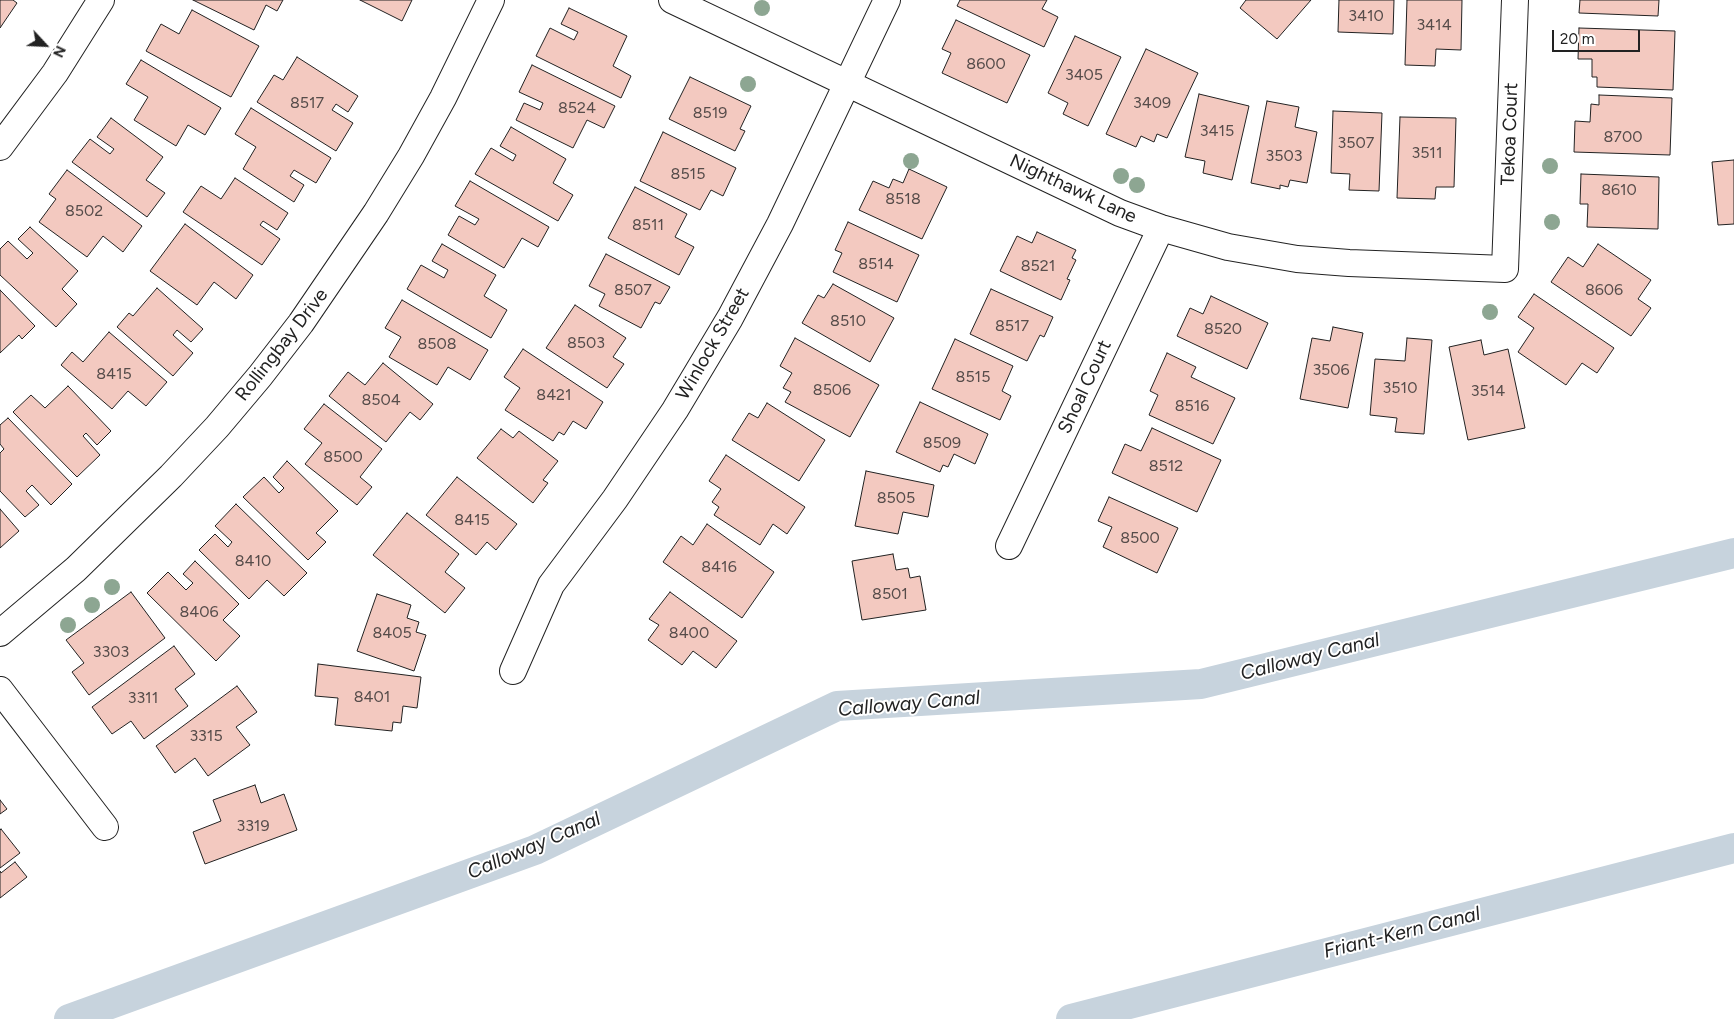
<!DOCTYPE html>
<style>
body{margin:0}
#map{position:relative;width:1734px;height:1019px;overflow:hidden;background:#fff;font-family:Figtree,sans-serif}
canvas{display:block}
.north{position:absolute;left:20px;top:20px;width:50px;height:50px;-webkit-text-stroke:4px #fff;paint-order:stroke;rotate:115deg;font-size:14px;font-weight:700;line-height:20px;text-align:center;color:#222}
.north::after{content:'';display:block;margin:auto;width:18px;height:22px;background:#222;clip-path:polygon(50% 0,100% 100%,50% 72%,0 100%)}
.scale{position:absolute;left:1552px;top:30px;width:88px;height:22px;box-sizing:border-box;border:2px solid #222;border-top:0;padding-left:6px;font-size:15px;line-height:18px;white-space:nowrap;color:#222;-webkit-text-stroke:4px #fff;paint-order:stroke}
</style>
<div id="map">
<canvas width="1734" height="1019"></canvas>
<div class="north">N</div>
<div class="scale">20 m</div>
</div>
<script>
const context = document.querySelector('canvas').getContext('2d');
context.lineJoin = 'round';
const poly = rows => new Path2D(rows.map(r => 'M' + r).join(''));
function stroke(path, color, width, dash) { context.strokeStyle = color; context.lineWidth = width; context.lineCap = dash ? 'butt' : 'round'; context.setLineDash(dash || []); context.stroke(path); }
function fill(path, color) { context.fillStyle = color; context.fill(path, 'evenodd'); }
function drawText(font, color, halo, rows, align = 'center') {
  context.font = font + ' Figtree,sans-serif'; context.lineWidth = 4; context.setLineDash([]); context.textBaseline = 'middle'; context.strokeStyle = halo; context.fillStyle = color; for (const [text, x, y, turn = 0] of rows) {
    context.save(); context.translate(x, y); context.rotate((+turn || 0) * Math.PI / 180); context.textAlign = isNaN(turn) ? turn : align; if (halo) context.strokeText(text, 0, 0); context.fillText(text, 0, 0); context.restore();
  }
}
const canal = poly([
 [69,1019,535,850,837,706,1201,684,1734,553],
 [1071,1019,1734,848]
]);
const building = poly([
 [0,0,13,0,17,3,0,28,0,0],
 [193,0,283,0,277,11,266,5,254,30,193,0],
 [360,0,412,0,402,21,360,0],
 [960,0,1047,0,1042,9,1058,17,1044,47,957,6,960,0],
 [1246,0,1311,0,1277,39,1240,8,1246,0],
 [1339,0,1394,0,1393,34,1338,32,1339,0],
 [1407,0,1462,0,1461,50,1436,49,1435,66,1405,65,1407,0],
 [1580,0,1659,0,1658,16,1579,13,1580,0],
 [569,8,627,36,613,66,631,76,621,98,536,56,550,28,574,40,578,32,561,24,569,8],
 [192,10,259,46,231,97,146,51,161,24,179,34,192,10],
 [956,20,1030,55,1007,103,942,73,951,53,942,49,956,20],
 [1579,28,1675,31,1673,90,1597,87,1597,77,1592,77,1592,59,1578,59,1579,28],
 [1075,36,1121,57,1088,126,1063,114,1068,103,1048,93,1075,36],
 [1146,49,1198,73,1167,138,1157,134,1154,142,1141,136,1136,147,1106,134,1146,49],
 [297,57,358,96,348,112,336,104,332,110,353,123,336,151,257,102,274,75,283,80,297,57],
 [141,60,221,108,205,135,188,125,176,146,134,120,148,97,126,84,141,60],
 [532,65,615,106,604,128,587,120,573,148,516,120,524,103,540,110,543,103,519,92,532,65],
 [690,77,751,106,740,129,745,131,735,151,669,119,690,77],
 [1199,94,1249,106,1232,180,1203,173,1205,161,1185,157,1199,94],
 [1599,95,1672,98,1670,155,1574,152,1575,121,1590,122,1591,104,1599,105,1599,95],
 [1267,101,1299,107,1295,127,1317,132,1307,183,1290,180,1288,187,1280,185,1280,189,1251,183,1267,101],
 [251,108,331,158,316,183,294,170,290,176,304,185,294,202,243,169,256,147,235,134,251,108],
 [1333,111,1382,113,1379,191,1349,190,1350,174,1331,173,1333,111],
 [1400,117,1456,118,1454,187,1436,187,1435,199,1397,198,1400,117],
 [111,118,163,157,146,180,165,193,147,217,72,162,90,139,110,154,114,149,97,137,111,118],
 [511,127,566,159,553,183,573,195,558,221,475,174,491,148,513,161,516,155,500,146,511,127],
 [663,132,736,168,723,196,711,190,700,210,640,181,663,132],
 [1734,160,1734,224,1718,225,1712,162,1734,160],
 [909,169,947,187,922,239,859,210,873,181,889,188,893,179,903,183,909,169],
 [67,170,142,226,123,252,103,236,87,257,39,222,56,199,49,194,67,170],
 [1581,174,1659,177,1658,229,1587,227,1588,204,1580,204,1581,174],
 [235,178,288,213,277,230,263,221,260,225,280,239,262,265,183,212,201,186,221,199,235,178],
 [470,181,549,227,538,247,522,238,504,268,448,235,459,216,475,225,479,219,455,206,470,181],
 [635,187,687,214,675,237,694,247,679,275,608,238,635,187],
 [848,222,919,255,897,302,833,272,842,253,835,250,848,222],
 [185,224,253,275,236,299,214,282,197,305,150,271,185,224],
 [30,227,78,271,62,289,77,304,56,327,0,275,0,249,8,241,27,259,33,253,18,239,30,227],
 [1037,232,1076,250,1072,258,1076,260,1067,279,1070,280,1061,300,1000,271,1017,236,1032,243,1037,232],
 [442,244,496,275,484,296,507,310,491,338,407,289,421,265,444,278,448,270,432,261,442,244],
 [1598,244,1651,280,1638,299,1651,308,1631,336,1551,282,1568,257,1583,267,1598,244],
 [606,254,670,287,660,304,655,302,641,328,599,306,605,294,589,286,606,254],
 [833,284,894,318,870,362,802,323,818,295,824,298,833,284],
 [157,288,203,329,191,342,177,330,173,335,193,353,173,376,117,327,129,313,133,316,157,288],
 [991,289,1053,317,1044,337,1040,335,1027,361,970,334,991,289],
 [0,290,35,326,22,339,19,335,0,353,0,290],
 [1534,294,1614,348,1597,373,1582,363,1566,385,1518,352,1534,328,1518,317,1534,294],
 [1211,296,1268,323,1247,369,1177,336,1190,308,1203,314,1211,296],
 [402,300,488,350,470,380,448,367,437,385,389,357,401,337,385,328,402,300],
 [575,305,626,338,613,357,624,364,607,388,546,348,575,305],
 [1333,327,1363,333,1348,408,1300,399,1312,338,1330,341,1333,327],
 [109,332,167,382,146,406,128,391,112,409,61,365,72,352,83,362,109,332],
 [795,338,879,385,850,437,785,402,791,392,783,388,792,373,780,366,795,338],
 [1407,338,1432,340,1424,434,1395,432,1397,418,1370,415,1375,359,1405,361,1407,338],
 [955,339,1013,366,1002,391,1011,396,1000,420,932,389,955,339],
 [1481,340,1484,355,1508,349,1525,428,1468,440,1449,347,1481,340],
 [523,349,603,402,586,429,573,421,564,435,559,432,553,441,505,410,520,388,504,377,523,349],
 [1167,353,1196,367,1191,377,1235,398,1213,444,1149,415,1158,395,1150,391,1167,353],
 [383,363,433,404,420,420,410,412,386,442,329,396,348,372,365,385,383,363],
 [68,386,111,431,97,445,86,433,83,436,100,455,77,477,13,412,31,395,45,408,68,386],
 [920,402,988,434,975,464,954,454,948,467,943,465,940,472,896,452,920,402],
 [767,403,825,440,799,481,732,440,749,413,758,418,767,403],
 [324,404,382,449,360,477,372,487,357,505,305,464,322,443,304,429,324,404],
 [8,418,72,484,51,505,32,485,26,491,39,505,25,517,0,491,0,453,4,449,0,444,0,425,8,418],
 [1152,428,1221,460,1197,512,1112,473,1125,444,1141,451,1152,428],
 [501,429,513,438,519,431,558,461,543,480,548,483,533,503,477,458,501,429],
 [726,455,805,507,787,534,773,524,760,545,714,515,719,507,712,502,721,489,709,481,726,455],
 [287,461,338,511,316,533,326,542,308,560,243,497,264,477,279,493,284,488,273,477,287,461],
 [866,471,934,485,928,517,903,512,898,534,855,526,866,471],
 [457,477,517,524,496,550,487,542,476,555,426,515,457,477],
 [1109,497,1178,528,1157,573,1103,547,1112,527,1098,521,1109,497],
 [236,504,307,573,284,596,267,580,249,599,199,550,215,534,228,547,232,542,215,526,236,504],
 [0,509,19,531,0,548,0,509],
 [407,513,459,554,445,572,465,588,445,613,373,555,407,513],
 [707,524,774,572,742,618,663,562,681,536,693,545,707,524],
 [893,554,896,570,908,568,910,578,920,576,926,610,862,620,852,561,893,554],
 [195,561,239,604,223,620,240,636,216,661,147,593,168,572,186,590,193,583,183,574,195,561],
 [131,592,165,638,89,695,72,672,84,663,66,640,131,592],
 [670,592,737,641,716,668,693,651,682,665,648,640,659,625,649,619,670,592],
 [377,594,411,605,407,618,419,622,416,632,426,635,414,671,357,651,377,594],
 [174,646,195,674,175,689,188,706,144,739,131,721,112,734,92,707,174,646],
 [318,664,421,677,417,708,403,706,401,723,393,722,392,731,335,725,338,698,315,696,318,664],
 [237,686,257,712,236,727,250,745,208,776,195,758,175,773,156,746,237,686],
 [255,785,261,803,284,794,297,830,205,864,193,832,221,821,213,800,255,785],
 [0,800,7,809,0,814,0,800],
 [1,829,20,853,0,868,0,830,1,829],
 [15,862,27,877,0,898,0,871,1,873,15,862]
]);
const street = poly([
 [672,0,1120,213,1161,228,1228,247,1297,259,1349,263,1505,269,1515,0],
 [0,147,55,73,101,0],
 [1009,546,1161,228],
 [0,633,76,569,171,476,217,427,260,376,301,323,376,213,411,156,443,98,491,0],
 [513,671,551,585,615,499,675,410,730,318,780,224,887,0],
 [0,690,105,827]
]);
const trees = [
 [762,8],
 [748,84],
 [911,161],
 [1550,166],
 [1121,176],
 [1137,185],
 [1552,222],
 [1490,312],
 [112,587],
 [92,605],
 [68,625]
];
const numberNames = [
 ["3410",1366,16],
 ["3414",1434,25],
 ["8600",986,64],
 ["3405",1084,75],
 ["8517",307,103],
 ["3409",1152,103],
 ["8524",577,108],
 ["8519",710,113],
 ["3415",1217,131],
 ["8700",1623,137],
 ["3507",1356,143],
 ["3511",1427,153],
 ["3503",1284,156],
 ["8515",688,174],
 ["8610",1619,190],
 ["8518",903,199],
 ["8502",84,211],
 ["8511",648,225],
 ["8514",876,264],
 ["8521",1038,266],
 ["8507",633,290],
 ["8606",1604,290],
 ["8510",848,321],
 ["8517",1012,326],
 ["8520",1223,329],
 ["8503",586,343],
 ["8508",437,344],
 ["3506",1331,370],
 ["8415",114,374],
 ["8515",973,377],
 ["3510",1400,388],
 ["8506",832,390],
 ["3514",1488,391],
 ["8421",554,395],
 ["8504",381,400],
 ["8516",1192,406],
 ["8509",942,443],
 ["8500",343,457],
 ["8512",1166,466],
 ["8505",896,498],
 ["8415",472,520],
 ["8500",1140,538],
 ["8410",253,561],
 ["8416",719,567],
 ["8501",890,594],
 ["8406",199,612],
 ["8405",392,633],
 ["8400",689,633],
 ["3303",111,652],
 ["8401",372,697],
 ["3311",143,698],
 ["3315",206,736],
 ["3319",253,826]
];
const streetNames = [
 ["Tekoa Court",1510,134,-88],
 ["Nighthawk Lane",1073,189,25],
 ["Winlock Street",713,344,-60],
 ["Rollingbay Drive",282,345,-52],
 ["Shoal Court",1085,387,-65]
];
const waterNames = [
 ["Calloway Canal",1310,657,-14],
 ["Calloway Canal",909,704,-5],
 ["Calloway Canal",534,846,-23],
 ["Friant-Kern Canal",1402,933,-14]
];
stroke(canal, '#c7d3dd', 30);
fill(building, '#f3c9c0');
stroke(building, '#222', 1);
stroke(street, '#222', 28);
stroke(street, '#fff', 26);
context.fillStyle = '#8da692';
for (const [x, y] of trees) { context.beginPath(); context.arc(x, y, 8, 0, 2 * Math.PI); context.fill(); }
drawText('16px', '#564c4a', null, numberNames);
drawText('19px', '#222', '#fff', streetNames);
drawText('italic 20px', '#222', '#fff', waterNames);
</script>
